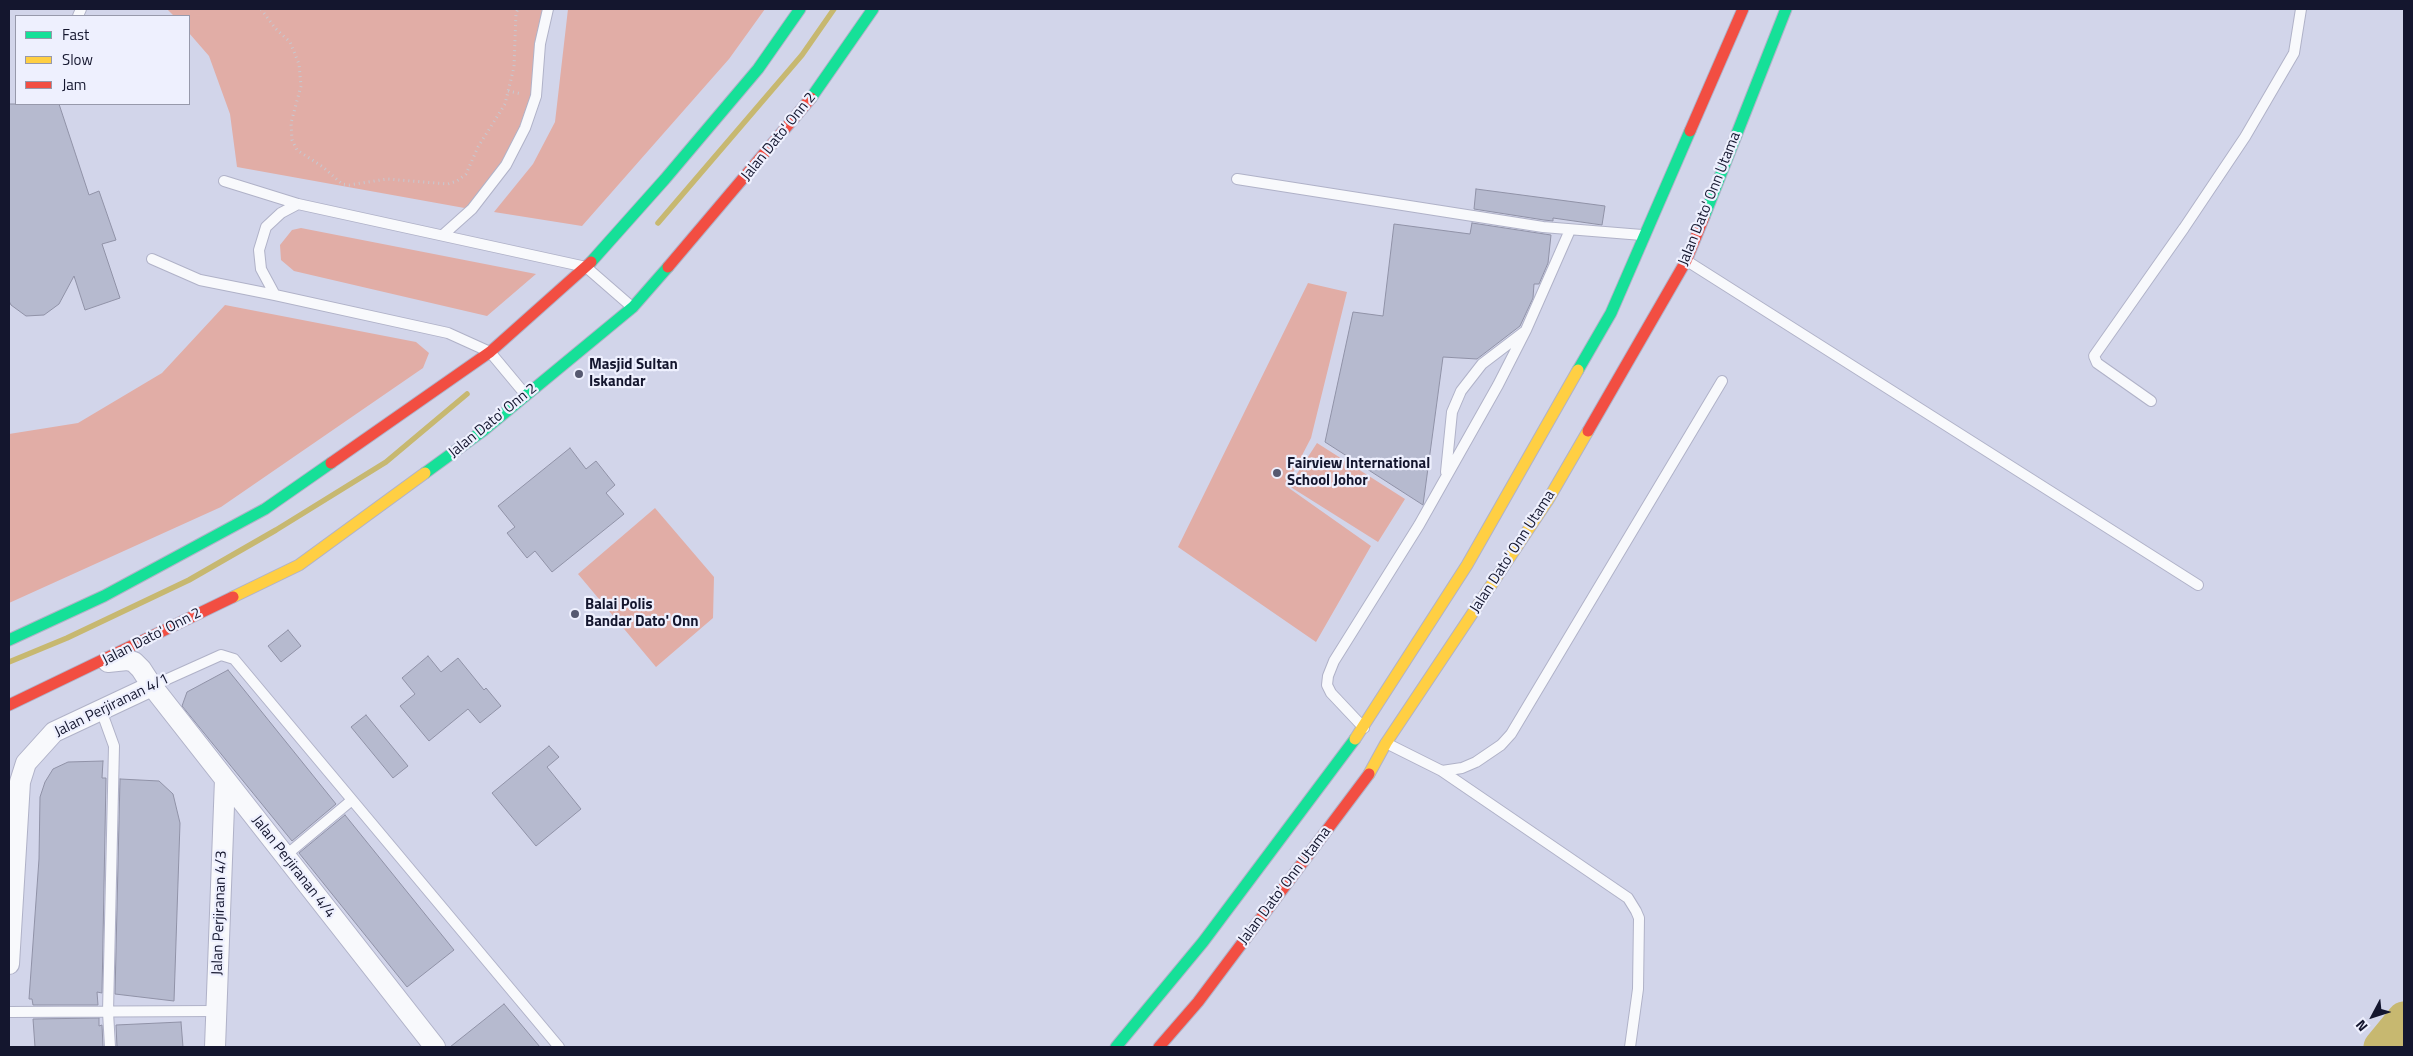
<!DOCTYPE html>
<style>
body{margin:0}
#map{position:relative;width:2413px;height:1056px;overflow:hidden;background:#d2d5ea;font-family:"Titillium Web",sans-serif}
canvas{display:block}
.frame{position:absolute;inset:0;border:10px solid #14162e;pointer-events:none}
.legend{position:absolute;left:15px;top:15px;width:175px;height:90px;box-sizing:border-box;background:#eef0fe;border:1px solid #9799ab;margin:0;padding:6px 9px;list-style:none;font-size:15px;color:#14162e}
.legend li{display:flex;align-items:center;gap:10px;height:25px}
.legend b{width:25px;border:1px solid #9799ab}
.north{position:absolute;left:2348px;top:991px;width:50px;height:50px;-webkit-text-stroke:4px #eef0fe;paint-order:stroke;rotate:230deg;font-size:14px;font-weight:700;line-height:20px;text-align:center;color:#14162e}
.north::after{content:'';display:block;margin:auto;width:18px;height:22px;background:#14162e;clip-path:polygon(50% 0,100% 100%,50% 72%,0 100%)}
</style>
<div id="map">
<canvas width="2413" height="1056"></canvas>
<div class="frame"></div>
<ul class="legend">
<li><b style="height:6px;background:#16e098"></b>Fast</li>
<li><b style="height:6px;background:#ffcf43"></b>Slow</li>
<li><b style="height:6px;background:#f24e42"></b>Jam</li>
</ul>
<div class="north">N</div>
</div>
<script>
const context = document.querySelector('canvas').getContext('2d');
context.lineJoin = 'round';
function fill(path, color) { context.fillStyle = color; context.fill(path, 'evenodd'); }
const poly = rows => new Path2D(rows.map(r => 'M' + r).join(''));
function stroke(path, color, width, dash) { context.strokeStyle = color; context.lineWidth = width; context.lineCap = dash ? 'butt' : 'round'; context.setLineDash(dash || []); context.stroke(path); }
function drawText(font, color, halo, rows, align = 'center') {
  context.font = font + ' "Titillium Web",sans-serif'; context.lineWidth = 4.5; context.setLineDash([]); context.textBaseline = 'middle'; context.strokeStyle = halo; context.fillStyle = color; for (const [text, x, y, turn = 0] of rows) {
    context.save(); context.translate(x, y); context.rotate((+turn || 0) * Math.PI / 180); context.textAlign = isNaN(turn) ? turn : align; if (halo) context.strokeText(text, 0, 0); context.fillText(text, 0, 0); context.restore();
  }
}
const green = poly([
 [167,9,550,9,528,126,470,209,237,167,230,114,209,56,189,33,189,16,174,16],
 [568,9,765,9,729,59,582,226,494,212,533,164,555,122],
 [301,228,536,274,487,316,294,271,281,260,280,245,292,230],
 [1308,283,1347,292,1311,438,1286,486,1371,546,1316,642,1178,547],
 [225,305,416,342,429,353,423,368,221,507,9,603,9,434,78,423,162,373],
 [1317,443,1405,499,1378,542,1289,486],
 [655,508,714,577,713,618,656,667,578,574]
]);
const stream = poly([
 [658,223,802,55,834,9],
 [9,662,67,638,189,580,276,530,386,462,467,394]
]);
const river = poly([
 [2381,1047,2404,1019]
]);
const building = poly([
 [9,104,59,104,89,195,99,191,116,240,102,244,120,298,85,310,74,276,59,304,44,315,26,316,11,305,9,301,9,104],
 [1476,189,1605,206,1602,225,1553,218,1553,221,1544,220,1474,209,1476,189],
 [1472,223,1551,235,1548,263,1539,284,1534,284,1533,298,1520,326,1477,359,1443,357,1423,505,1325,442,1353,312,1383,316,1394,224,1470,234,1472,223],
 [570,448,586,469,596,461,615,485,606,493,624,514,552,572,535,551,527,558,507,533,515,527,498,506,570,448],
 [288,630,301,646,281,662,268,646,288,630],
 [428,656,441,672,458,658,484,690,486,688,501,706,480,723,468,709,429,741,400,706,415,694,402,678,428,656],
 [228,670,336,804,292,841,182,706,187,692,228,670],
 [366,715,408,766,393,778,351,727,366,715],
 [549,746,559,757,547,767,581,809,536,846,492,793,549,746],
 [103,761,102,778,106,778,102,993,97,992,98,1005,33,1005,32,999,29,999,39,859,40,797,45,782,53,769,68,762,103,761],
 [120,779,159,781,173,794,180,823,174,1001,115,994,120,779],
 [345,815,454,950,407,987,299,853,345,815],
 [504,1004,540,1047,450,1047,504,1004],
 [99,1018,99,1026,102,1025,103,1047,35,1047,33,1019,99,1018],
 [181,1022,183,1047,117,1047,116,1025,181,1022]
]);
const path = poly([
 [261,9,275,28,290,42,299,64,301,86,291,123,292,140,297,150,323,167,342,184,349,185,387,179,448,184,457,181,466,174,478,147,505,104,514,67,516,13,518,9],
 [508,91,522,94]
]);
const lane = poly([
 [78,16,81,9],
 [1237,179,1543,227,1642,235],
 [224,181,298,204,586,267,632,307],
 [444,234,472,209,506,165,525,128,536,96,540,44,548,9],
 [152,259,200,280,275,295,448,333,490,352,525,394],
 [1687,261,2198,585],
 [275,295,261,269,259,250,266,227,281,213,298,204],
 [2151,401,2097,363,2094,356,2184,228,2245,137,2294,53,2301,9],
 [1446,472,1452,412,1461,391,1482,364,1524,332],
 [152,686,221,655,234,659,559,1047],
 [101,710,114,746,108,1012,110,1047],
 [1364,728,1331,693,1327,685,1328,676,1334,661,1419,525,1498,385,1526,330,1570,230],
 [1386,743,1442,771,1628,898,1636,911,1639,918,1638,989,1630,1047],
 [1442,771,1462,768,1476,762,1501,745,1511,734,1722,381],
 [285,856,352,800],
 [9,1012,216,1011]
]);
const street = poly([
 [108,662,127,660,134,662,141,669,152,686,435,1047],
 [9,964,20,782,26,763,54,732,152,686],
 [215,1047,225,779]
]);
const fast = poly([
 [811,98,873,9],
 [1704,217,1786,9],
 [591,262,665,179,758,69,800,9],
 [1578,370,1611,313,1690,131],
 [425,473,484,430,633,307,668,267],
 [9,640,104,596,265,509,331,463],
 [1116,1047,1203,942,1355,739]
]);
const slow = poly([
 [233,597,299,565,425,473],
 [1355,739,1467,565,1578,370],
 [1369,774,1386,743,1548,500,1588,431]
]);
const jam = poly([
 [1690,131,1743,9],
 [668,267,811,98],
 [1588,431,1686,261,1704,217],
 [331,463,490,352,591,262],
 [9,705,233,597],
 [1159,1047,1198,1002,1369,774]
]);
const markers = [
 [579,374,5,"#565970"],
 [1277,473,5,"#565970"],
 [575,614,5,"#565970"]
];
const streetNames = [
 ["Jalan Dato' Onn 2",779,137,-51],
 ["Jalan Dato' Onn Utama",1710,199,-68],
 ["Jalan Dato' Onn 2",493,421,-39],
 ["Jalan Dato' Onn Utama",1513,552,-57],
 ["Jalan Dato' Onn 2",152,637,-27],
 ["Jalan Perjiranan 4/1",112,706,-26],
 ["Jalan Perjiranan 4/4",293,867,52],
 ["Jalan Dato' Onn Utama",1285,886,-53],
 ["Jalan Perjiranan 4/3",220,913,-88]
];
const poiNames = [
 ["Masjid Sultan",589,365],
 ["Iskandar",589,382],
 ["Fairview International",1287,464],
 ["School Johor",1287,481],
 ["Balai Polis",585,605],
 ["Bandar Dato' Onn",585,622]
];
fill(green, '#e1ada6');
stroke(stream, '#c7b870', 5.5);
stroke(river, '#c7b870', 35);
fill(building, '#b6bacf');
stroke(building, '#9092a7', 1);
stroke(lane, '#b0b2c8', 12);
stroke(street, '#b0b2c8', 22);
stroke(fast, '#b0b2c8', 13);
stroke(slow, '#b0b2c8', 13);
stroke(jam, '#b0b2c8', 13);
stroke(path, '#c8c8cf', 3, [1, 4]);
stroke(lane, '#f8f9fc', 10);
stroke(street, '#f8f9fc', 20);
stroke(fast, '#16e098', 11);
stroke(slow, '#ffcf43', 11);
stroke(jam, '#f24e42', 11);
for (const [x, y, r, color] of markers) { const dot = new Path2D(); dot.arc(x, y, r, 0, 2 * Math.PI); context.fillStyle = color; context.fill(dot); stroke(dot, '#eef0fe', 2); }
drawText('15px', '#14162e', '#eef0fe', streetNames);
drawText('bold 15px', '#14162e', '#eef0fe', poiNames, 'left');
</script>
